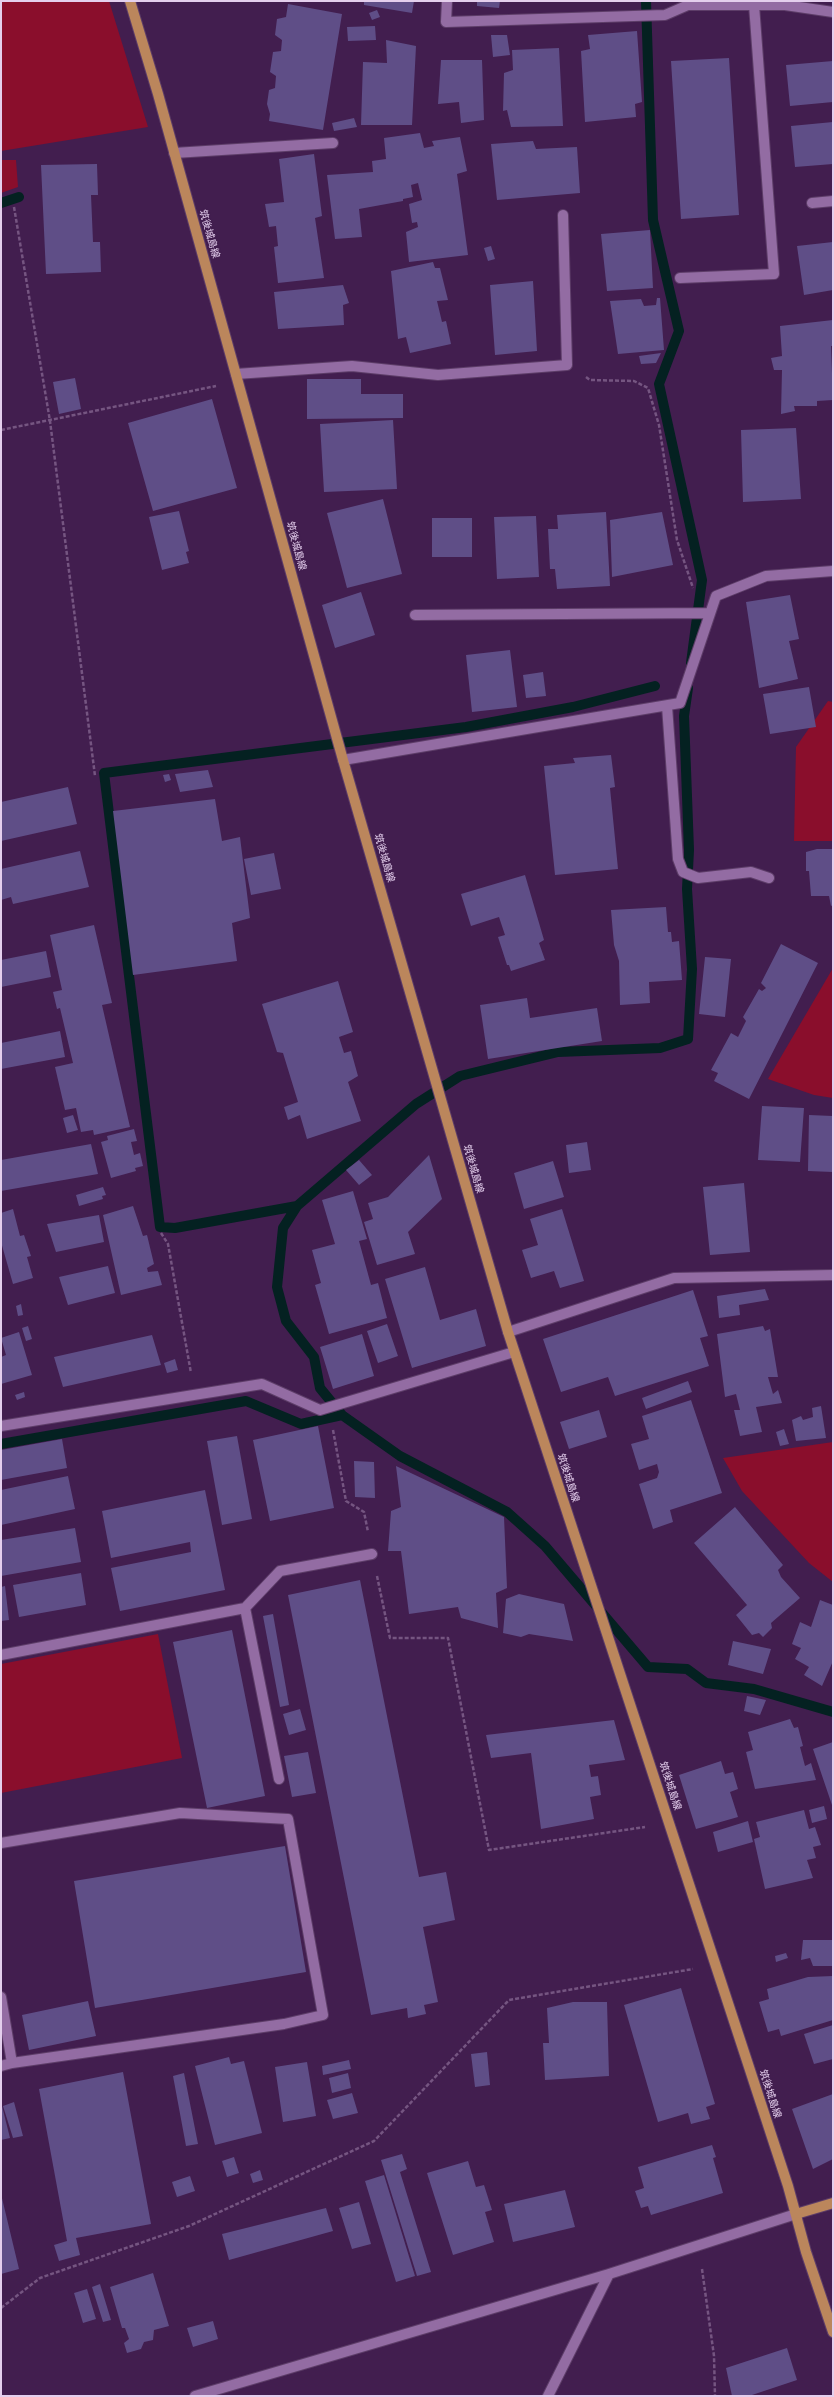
<!DOCTYPE html>
<meta charset="utf-8">
<style>
body{margin:0}
#map{position:relative;width:834px;height:2397px;overflow:hidden;background:#421e4f;font-family:"Noto Sans",sans-serif}
canvas{display:block}
.frame{position:absolute;inset:0;border:2px solid #e4cfed;pointer-events:none}
</style>
<div id="map">
<canvas width="834" height="2397"></canvas>
<div class="frame"></div>
</div>
<script>
const context = document.querySelector('canvas').getContext('2d');
context.lineJoin = 'round';
function fill(path, color) { context.fillStyle = color; context.fill(path, 'evenodd'); }
const poly = rows => new Path2D(rows.map(r => 'M' + r).join(''));
function stroke(path, color, width, dash) { context.strokeStyle = color; context.lineWidth = width; context.lineCap = dash ? 'butt' : 'round'; context.setLineDash(dash || []); context.stroke(path); }
function drawText(font, color, halo, rows, align = 'center') {
  context.font = font + ' "Noto Sans","Noto Sans JP",sans-serif'; context.lineWidth = 3; context.setLineDash([]); context.textBaseline = 'middle'; context.strokeStyle = halo; context.fillStyle = color; for (const [text, x, y, turn = 0] of rows) {
    context.save(); context.translate(x, y); context.rotate((+turn || 0) * Math.PI / 180); context.textAlign = isNaN(turn) ? turn : align; if (halo) context.strokeText(text, 0, 0); context.fillText(text, 0, 0); context.restore();
  }
}
const green = poly([
 [1,1,109,1,148,127,1,151],
 [1,160,16,160,18,187,1,193],
 [828,701,833,702,833,841,794,841,796,747],
 [833,968,833,1098,814,1095,768,1079],
 [833,1442,833,1582,809,1563,742,1491,723,1458],
 [158,1634,182,1758,1,1793,1,1664]
]);
const stream = poly([
 [646,1,653,220,679,331,659,384,702,580,691,663],
 [1,203,19,197],
 [688,688,684,716,689,850,687,889,692,969,688,1039,660,1048,558,1052,460,1076,416,1104,297,1206,283,1228,277,1287,286,1321,314,1357,320,1388,342,1415,400,1456,507,1512,545,1546,648,1667,687,1669,706,1683,754,1689,833,1712],
 [297,1206,175,1228,160,1227,104,773,466,727,573,707,655,686],
 [1,1444,246,1401,301,1424,342,1415]
]);
const building = poly([
 [364,1,414,1,412,13,364,5],
 [477,1,500,1,499,8,477,6],
 [288,4,342,14,323,130,269,121,270,114,267,104,269,90,275,88,276,76,270,72,273,52,281,51,282,40,275,35,277,19,286,17],
 [377,10,380,17,372,20,369,13],
 [375,26,376,40,348,41,347,27],
 [637,31,642,102,635,104,636,117,585,122,581,51,590,49,588,35],
 [491,35,507,35,510,55,493,57],
 [386,40,416,46,412,125,361,125,363,62,387,63],
 [559,48,563,126,511,127,507,110,503,111,504,73,513,70,512,50],
 [729,58,739,215,681,219,671,61],
 [441,60,482,60,484,120,461,123,459,102,438,104],
 [833,61,833,102,790,106,786,65],
 [354,118,357,127,334,131,332,123],
 [833,122,833,164,795,167,791,126],
 [420,133,424,148,434,146,432,141,460,137,467,171,457,174,468,255,409,262,406,232,418,227,417,222,412,223,409,204,422,200,418,183,411,185,413,197,403,199,403,201,359,209,362,237,335,239,327,175,373,172,372,161,386,159,384,138],
 [533,141,536,149,577,147,580,193,497,200,491,144],
 [314,154,322,216,315,218,324,278,278,283,274,247,278,246,276,226,269,227,265,204,284,202,279,159],
 [97,164,98,195,91,195,93,242,100,242,101,272,46,274,41,165],
 [650,230,653,288,607,291,601,234],
 [833,242,833,290,804,295,797,246],
 [491,246,495,259,488,261,484,248],
 [433,262,435,268,440,268,448,300,437,301,442,322,446,321,451,344,410,353,406,337,398,339,391,271],
 [533,281,537,351,495,355,490,285],
 [343,285,349,303,343,305,344,325,278,329,274,292],
 [657,298,660,298,664,350,618,354,610,301,641,299,644,306,656,305],
 [833,320,833,346,831,346,833,400,817,401,817,406,794,406,795,411,781,414,782,370,774,370,771,358,782,356,780,326],
 [661,353,656,363,641,364,639,356],
 [75,378,81,409,59,414,53,382],
 [307,379,361,379,361,394,403,394,403,418,307,419],
 [212,399,237,488,153,511,128,423],
 [393,420,397,489,324,492,320,424],
 [796,428,801,499,743,502,741,430],
 [383,499,402,574,347,588,327,513],
 [179,511,189,551,186,552,189,563,162,570,149,517],
 [606,512,610,586,557,589,555,569,550,569,548,529,558,529,557,515],
 [662,512,673,565,612,577,610,520],
 [536,516,539,577,497,579,494,517],
 [432,518,472,518,472,557,432,557],
 [361,592,375,635,335,648,322,605],
 [790,595,799,639,789,641,798,679,759,688,746,602],
 [510,650,517,707,472,712,466,655],
 [543,672,546,696,526,698,523,675],
 [809,687,816,727,770,734,763,694],
 [611,755,615,787,610,788,618,869,555,875,544,766,575,763,573,758],
 [208,770,213,787,180,792,175,774],
 [169,774,171,780,165,782,163,775],
 [68,787,77,824,1,841,1,802],
 [215,799,222,841,240,837,250,918,232,923,237,961,133,975,113,811],
 [817,849,833,849,833,905,831,906,829,896,811,896,809,871,806,871,806,852],
 [80,851,89,887,13,904,11,897,1,900,1,869],
 [274,853,281,889,251,895,244,859],
 [525,875,544,940,539,943,545,960,511,971,509,965,507,965,498,937,505,935,499,917,471,926,461,894],
 [666,907,668,932,671,932,672,942,679,941,682,980,649,982,650,1003,620,1005,619,961,614,945,611,910],
 [94,925,112,1003,102,1005,130,1127,94,1135,93,1130,81,1132,76,1108,65,1110,55,1067,73,1063,60,1008,57,1009,53,992,62,990,50,935],
 [781,944,818,963,749,1099,714,1081,718,1073,711,1070,731,1033,738,1037,746,1021,743,1017,759,989,762,991,766,988,761,983],
 [46,951,51,977,1,987,1,960],
 [705,957,731,959,725,1017,699,1014],
 [338,981,353,1032,339,1037,344,1053,351,1051,358,1076,348,1082,361,1121,307,1139,300,1115,288,1120,284,1107,298,1102,283,1053,277,1052,262,1004],
 [527,998,530,1018,597,1008,602,1041,488,1059,480,1005],
 [60,1031,65,1057,1,1069,1,1043],
 [762,1106,804,1108,800,1162,758,1160],
 [73,1115,78,1130,67,1133,63,1118],
 [809,1115,833,1116,833,1172,808,1171],
 [134,1129,137,1141,131,1142,134,1155,140,1153,143,1166,135,1168,136,1171,111,1178,101,1142,108,1140,107,1136],
 [587,1142,591,1170,569,1173,566,1145],
 [91,1144,98,1174,1,1191,1,1160],
 [429,1155,442,1199,408,1232,415,1254,377,1265,364,1222,373,1219,368,1203,388,1197],
 [359,1160,372,1175,359,1185,346,1170],
 [553,1161,564,1197,524,1209,514,1173],
 [744,1183,750,1252,710,1255,703,1187],
 [103,1187,106,1195,102,1196,103,1199,79,1206,76,1195],
 [353,1191,367,1239,359,1241,371,1285,378,1283,387,1318,329,1334,315,1285,321,1283,312,1250,335,1244,322,1200],
 [133,1206,143,1236,147,1235,154,1264,147,1268,148,1272,158,1271,162,1285,121,1295,103,1215],
 [13,1209,20,1236,24,1235,31,1256,27,1257,33,1278,13,1284,1,1242,1,1213],
 [562,1209,584,1281,560,1288,554,1271,531,1278,522,1250,538,1245,530,1219],
 [99,1215,104,1242,56,1252,47,1224],
 [108,1266,115,1293,68,1305,59,1277],
 [425,1267,440,1320,476,1309,486,1346,412,1368,385,1279],
 [765,1289,769,1300,739,1305,740,1315,719,1318,717,1296],
 [693,1290,708,1336,700,1338,709,1366,615,1396,608,1377,561,1392,543,1339],
 [21,1304,23,1315,18,1316,16,1306],
 [387,1324,398,1356,378,1363,367,1331],
 [28,1326,32,1339,26,1341,22,1328],
 [763,1326,765,1331,770,1329,778,1377,768,1377,773,1394,778,1390,782,1403,756,1407,762,1432,740,1436,734,1410,740,1410,736,1394,725,1397,717,1334],
 [19,1332,32,1375,1,1384,1,1357,6,1355,1,1338],
 [362,1334,374,1376,333,1389,320,1347],
 [152,1335,161,1365,63,1387,54,1357],
 [175,1359,178,1370,167,1373,164,1363],
 [688,1381,692,1392,646,1409,642,1398],
 [24,1392,25,1397,17,1400,15,1395],
 [691,1400,722,1493,670,1510,673,1522,653,1529,639,1484,657,1478,659,1472,657,1464,639,1470,631,1444,649,1439,642,1416],
 [821,1406,826,1438,796,1441,792,1420,801,1416,803,1420,813,1417,812,1408],
 [599,1410,607,1437,569,1449,560,1422],
 [318,1426,334,1508,270,1521,253,1440],
 [784,1429,789,1444,780,1446,776,1432],
 [237,1436,252,1519,222,1525,207,1441],
 [62,1439,67,1468,1,1480,1,1450],
 [354,1461,374,1462,375,1498,355,1497],
 [396,1466,504,1517,507,1588,496,1593,498,1628,461,1618,458,1607,409,1614,401,1551,388,1551,391,1511,401,1507],
 [68,1476,75,1509,1,1525,1,1490],
 [205,1490,225,1590,120,1611,111,1568,191,1552,190,1542,111,1558,102,1511],
 [735,1507,783,1565,778,1570,781,1577,800,1598,771,1623,772,1628,763,1637,759,1633,752,1635,736,1615,747,1605,694,1543],
 [75,1528,81,1562,1,1576,1,1540],
 [81,1573,86,1605,19,1617,13,1585],
 [360,1580,419,1877,446,1872,455,1920,423,1927,438,2002,424,2005,426,2014,408,2018,407,2008,371,2015,288,1595],
 [5,1586,9,1620,1,1621,1,1587],
 [519,1594,564,1604,573,1641,529,1634,521,1637,503,1633,506,1599],
 [820,1600,833,1605,833,1661,822,1686,804,1675,809,1667,795,1659,801,1648,792,1644,800,1622,811,1627],
 [273,1614,289,1705,280,1707,263,1616],
 [232,1630,265,1796,207,1808,173,1642],
 [733,1641,771,1649,763,1674,728,1665],
 [747,1696,766,1700,760,1715,744,1711],
 [300,1709,306,1730,289,1735,283,1714],
 [790,1719,794,1728,798,1727,803,1746,800,1747,805,1766,811,1763,816,1780,755,1789,746,1752,753,1750,748,1732],
 [614,1720,625,1760,589,1765,591,1777,598,1776,601,1795,590,1797,594,1819,541,1829,531,1753,491,1758,486,1735],
 [833,1742,833,1808,813,1749],
 [308,1752,316,1793,292,1797,284,1756],
 [721,1761,725,1774,733,1772,738,1789,730,1792,738,1817,696,1829,679,1775],
 [824,1806,827,1819,812,1823,809,1810],
 [804,1810,809,1829,815,1827,821,1845,813,1847,816,1858,807,1860,813,1878,765,1889,754,1839,760,1837,756,1822],
 [748,1821,753,1842,718,1852,713,1832],
 [285,1846,306,1972,95,2008,74,1881],
 [803,1940,833,1940,833,1966,813,1966,810,1958,801,1960],
 [786,1953,788,1958,776,1962,775,1956],
 [833,1976,833,2020,781,2036,779,2029,768,2032,759,2002,769,1999,767,1989,808,1977],
 [681,1988,715,2104,706,2107,710,2119,691,2124,688,2113,658,2122,624,2005],
 [88,2001,96,2036,29,2050,22,2015],
 [573,2002,607,2002,609,2076,545,2080,543,2043,549,2043,547,2008],
 [833,2025,833,2059,814,2064,804,2034],
 [487,2052,490,2085,475,2087,471,2054],
 [229,2057,231,2064,244,2061,262,2133,215,2145,195,2066],
 [349,2060,351,2069,323,2075,322,2066],
 [307,2062,316,2116,283,2122,275,2067],
 [123,2072,151,2224,76,2238,80,2255,59,2261,54,2245,67,2241,39,2089],
 [184,2073,198,2144,186,2146,173,2076],
 [348,2073,351,2088,332,2093,329,2078],
 [352,2093,358,2113,333,2119,327,2100],
 [833,2094,833,2159,813,2169,792,2109],
 [1,2102,10,2138,1,2140],
 [14,2102,23,2136,13,2138,3,2106],
 [712,2145,716,2157,713,2158,723,2193,651,2215,648,2206,641,2208,635,2191,644,2188,638,2167],
 [402,2154,407,2169,400,2172,431,2272,417,2276,381,2160],
 [234,2157,239,2173,227,2177,222,2161],
 [468,2161,476,2187,484,2185,492,2210,485,2212,494,2242,453,2255,427,2173],
 [260,2170,263,2180,253,2183,250,2174],
 [384,2175,415,2276,396,2282,365,2181],
 [190,2176,195,2191,177,2197,172,2182],
 [565,2190,575,2227,513,2242,504,2204],
 [1,2194,19,2269,1,2274],
 [359,2202,371,2244,352,2249,339,2208],
 [326,2208,333,2231,229,2260,222,2234],
 [153,2273,169,2326,154,2330,153,2340,144,2342,141,2349,127,2353,124,2343,129,2339,125,2328,122,2328,110,2287],
 [100,2284,111,2320,103,2322,92,2287],
 [87,2289,96,2319,83,2323,74,2293],
 [213,2321,218,2339,193,2347,187,2328],
 [787,2348,797,2380,749,2396,732,2396,726,2368]
]);
const path = poly([
 [14,207,50,421,95,776],
 [586,377,590,380,634,381,648,388,659,425,677,540,693,588],
 [1,430,216,386],
 [161,1233,168,1244,191,1373],
 [333,1430,346,1501,364,1512,368,1532],
 [377,1576,390,1638,448,1638,489,1850,645,1827],
 [702,2269,714,2356,715,2396],
 [1,2308,40,2278,189,2226,374,2141,509,2000,693,1969]
]);
const minor = poly([
 [447,1,446,22,665,15,688,5,785,5,833,12],
 [174,153,333,143],
 [812,203,833,201],
 [680,278,774,274,754,5],
 [236,374,352,366,438,375,567,365,563,215],
 [415,615,710,613],
 [667,706,678,859,683,872,698,878,751,872,769,878],
 [343,760,680,703,716,596,766,576,833,571],
 [508,1332,674,1278,833,1275],
 [1,1426,262,1384,320,1410,514,1352],
 [245,1608,279,1779],
 [1,1655,245,1608,280,1571,372,1554],
 [1,1843,180,1813,288,1819,323,2015,284,2024,12,2063],
 [1,1997,12,2063,1,2066],
 [195,2396,609,2274,796,2214],
 [548,2396,609,2274]
]);
const major = poly([
 [130,1,158,94,343,760,508,1332,788,2186,806,2252,833,2332],
 [796,2214,833,2203]
]);
const streetNames = [
 ["筑後城島線",209,234,74],
 ["筑後城島線",296,546,75],
 ["筑後城島線",384,858,74],
 ["筑後城島線",473,1169,74],
 ["筑後城島線",568,1478,72],
 ["筑後城島線",670,1786,72],
 ["筑後城島線",770,2094,72]
];
fill(green, '#8a0e2c');
stroke(stream, '#042121', 10);
fill(building, '#5f4e87');
stroke(minor, '#5d3d68', 12);
stroke(major, '#5d3d68', 12);
stroke(path, '#755581', 2.5, [4, 2]);
stroke(minor, '#936ca3', 10);
stroke(major, '#bb865c', 10);
drawText('10px', '#e4cfed', '#421e4f', streetNames);
</script>
